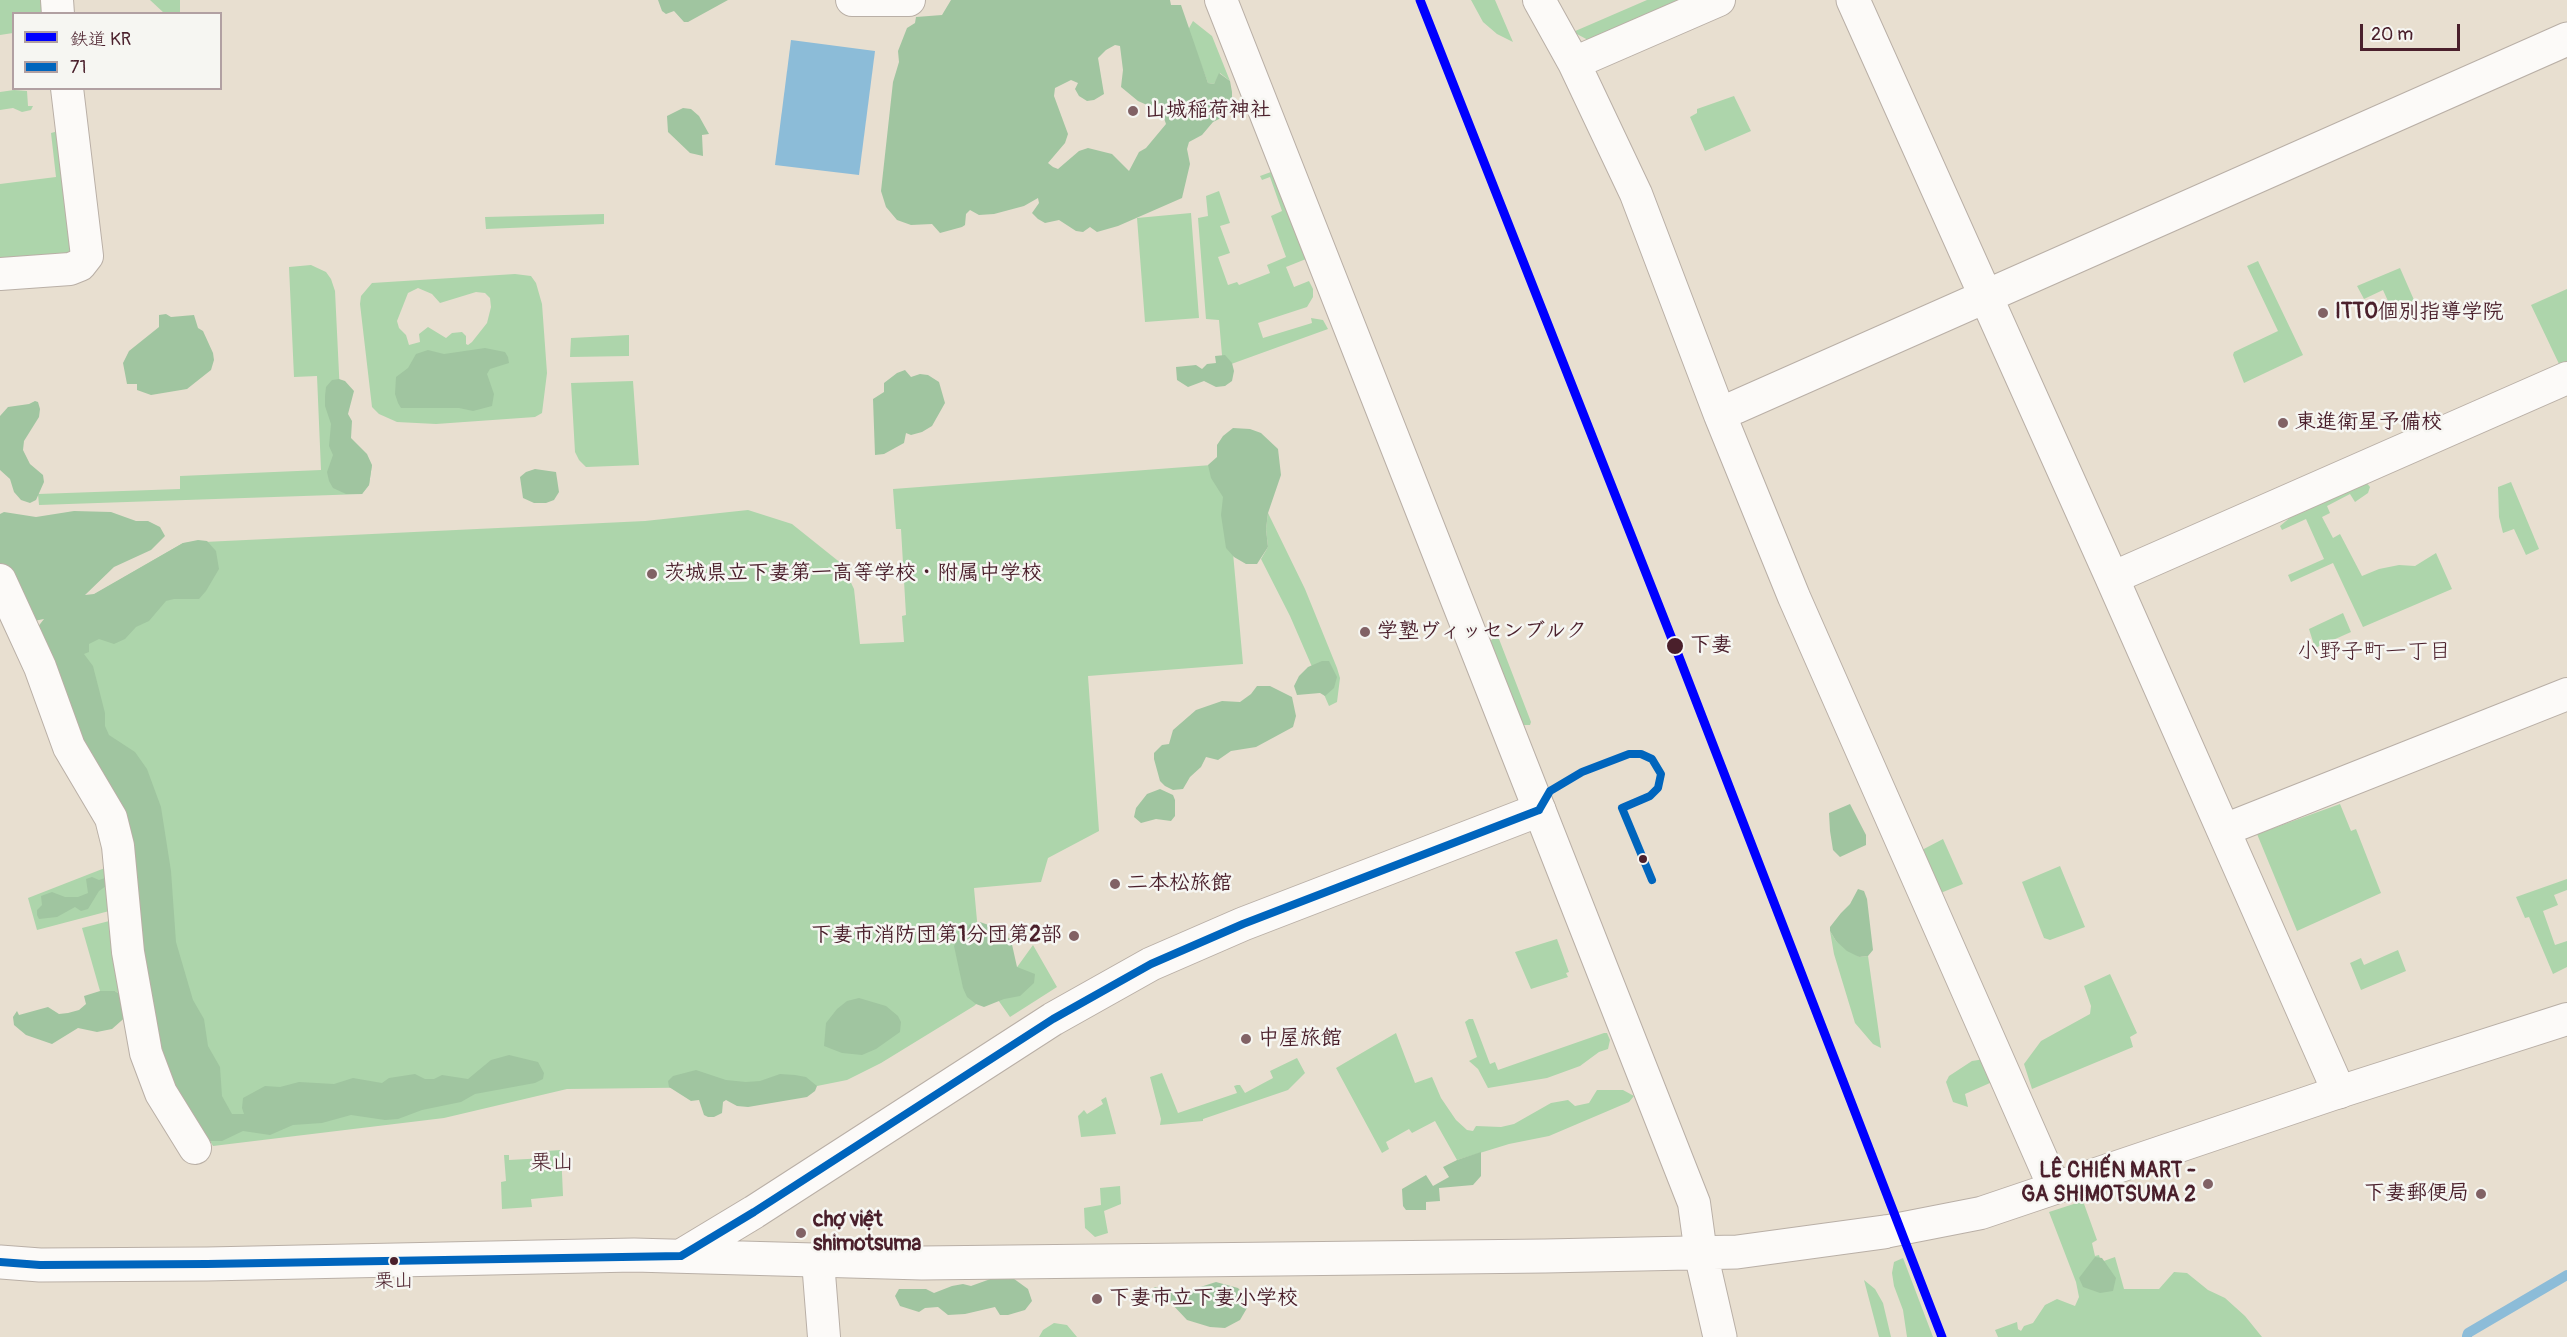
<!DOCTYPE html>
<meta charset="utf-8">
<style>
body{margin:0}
#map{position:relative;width:2567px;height:1337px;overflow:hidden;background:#e8dfd0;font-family:Pangolin,"Klee One",sans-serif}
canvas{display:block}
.legend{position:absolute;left:12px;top:12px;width:210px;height:78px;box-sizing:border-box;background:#f6f6f2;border:2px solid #b1a0a2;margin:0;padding:8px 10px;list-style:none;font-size:18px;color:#4a1f2b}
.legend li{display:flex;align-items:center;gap:12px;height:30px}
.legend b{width:30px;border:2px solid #b1a0a2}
.scale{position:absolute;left:2360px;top:24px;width:100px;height:27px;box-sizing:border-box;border:3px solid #4a1f2b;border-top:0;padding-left:8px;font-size:18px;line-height:21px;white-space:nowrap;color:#4a1f2b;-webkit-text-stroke:4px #f6f6f2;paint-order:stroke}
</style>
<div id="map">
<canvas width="2567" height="1337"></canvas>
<ul class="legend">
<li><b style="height:8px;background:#00f"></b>鉄道 KR</li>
<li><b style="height:8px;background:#0065bd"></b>71</li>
</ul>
<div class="scale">20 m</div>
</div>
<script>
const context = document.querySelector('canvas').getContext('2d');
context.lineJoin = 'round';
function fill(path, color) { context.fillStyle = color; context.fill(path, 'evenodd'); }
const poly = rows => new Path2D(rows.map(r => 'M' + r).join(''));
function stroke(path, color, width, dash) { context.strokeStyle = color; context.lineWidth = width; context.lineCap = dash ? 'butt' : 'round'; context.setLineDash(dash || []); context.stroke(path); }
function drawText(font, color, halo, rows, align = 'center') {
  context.font = font + ' Pangolin,"Klee One",sans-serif'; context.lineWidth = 5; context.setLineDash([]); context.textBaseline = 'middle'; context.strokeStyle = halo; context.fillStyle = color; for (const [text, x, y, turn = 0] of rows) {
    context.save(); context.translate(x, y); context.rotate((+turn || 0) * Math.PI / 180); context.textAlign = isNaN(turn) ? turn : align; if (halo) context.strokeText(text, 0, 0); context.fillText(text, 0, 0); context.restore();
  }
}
const green = poly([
 [0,0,46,0,48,13,14,14,13,33,0,35],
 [150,0,180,0,180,13,164,13],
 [1471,0,1495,0,1513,42,1497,34,1483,22],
 [1647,0,1682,0,1590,41,1573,32],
 [1193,21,1212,36,1230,81,1220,73,1214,84,1208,83,1188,30],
 [14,90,27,91,28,106,33,106,31,110,22,112,13,108,0,110,0,92],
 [1734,96,1751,131,1705,151,1690,117,1697,113,1697,109],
 [62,130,78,248,64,260,0,259,0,184,56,177,51,133],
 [1271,172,1306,259,1286,267,1294,287,1309,281,1313,289,1313,297,1307,307,1258,323,1263,338,1312,323,1311,318,1323,320,1328,329,1223,367,1219,320,1206,319,1198,218,1208,216,1206,196,1219,191,1230,223,1220,226,1230,253,1218,257,1228,285,1237,282,1239,285,1270,273,1267,265,1286,257,1271,216,1282,211,1270,177,1262,180,1260,176],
 [1191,213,1199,318,1145,322,1137,218],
 [604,214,604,224,486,229,485,217],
 [2258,261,2303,355,2244,383,2233,355,2234,352,2278,331,2247,266],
 [311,265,326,272,331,279,335,291,343,456,372,465,369,485,362,494,39,505,38,494,180,489,180,476,321,470,317,376,294,377,289,267],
 [2400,268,2414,300,2392,310,2383,290,2364,299,2357,286],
 [515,274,531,276,536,283,542,304,547,373,542,413,535,417,436,424,397,422,379,414,372,407,360,304,361,296,372,283],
 [418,288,432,294,440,303,476,292,485,293,490,298,491,307,487,323,472,342,468,345,466,344,466,336,462,332,452,333,446,338,428,327,419,334,420,342,409,345,406,335,399,328,397,321,408,293],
 [2567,289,2567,363,2560,366,2531,305],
 [629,335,629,356,570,357,571,338],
 [633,381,639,465,586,467,579,460,575,452,571,383],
 [1225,464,1243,664,1088,676,1099,831,1048,858,1041,882,974,888,984,997,974,1006,881,1063,847,1080,817,1086,567,1089,444,1118,213,1146,178,1087,57,616,183,543,645,521,748,510,792,524,842,564,854,589,860,644,904,642,902,616,906,615,901,529,896,529,893,489],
 [2365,481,2370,487,2368,493,2355,502,2350,494,2327,506,2330,513,2322,517,2333,538,2340,534,2362,576,2379,569,2399,565,2415,566,2436,553,2452,589,2363,627,2333,563,2291,582,2288,575,2324,559,2306,519,2282,530,2280,526,2292,516],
 [2511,482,2539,549,2526,555,2514,529,2503,533,2499,517,2498,487],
 [1268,513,1305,589,1337,668,1340,678,1337,702,1329,706,1290,616,1261,559,1268,547,1266,529],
 [2343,613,2351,632,2315,648,2309,629],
 [1495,637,1499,639,1531,722,1530,725,1522,725,1489,642],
 [2340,804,2351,831,2356,829,2381,893,2297,931,2257,834],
 [1943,839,1963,884,1938,894,1920,851],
 [110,866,113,910,37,930,28,898],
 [2060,866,2085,927,2050,940,2044,938,2022,882],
 [2567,879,2567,890,2554,895,2558,905,2543,911,2555,945,2567,941,2567,967,2553,974,2529,917,2525,918,2516,897],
 [117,919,125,998,115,991,100,991,82,928],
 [1830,931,1836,941,1859,957,1868,956,1881,1048,1873,1044,1855,1023,1834,954],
 [1557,939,1569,972,1566,973,1568,977,1531,989,1515,952],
 [1033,945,1057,987,1010,1017,991,990,1015,970],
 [2398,950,2406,971,2361,990,2350,963,2361,958,2364,965],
 [2110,974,2137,1033,2130,1037,2133,1047,2032,1089,2024,1064,2041,1041,2090,1014,2091,1006,2084,986],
 [1469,1019,1473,1019,1490,1064,1495,1062,1498,1070,1604,1033,1607,1033,1610,1040,1608,1049,1599,1052,1580,1066,1547,1078,1488,1088,1478,1069,1469,1061,1477,1057,1465,1022],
 [1396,1033,1415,1083,1432,1077,1441,1098,1456,1120,1467,1130,1473,1131,1476,1126,1501,1127,1514,1124,1551,1103,1568,1100,1575,1106,1589,1103,1597,1090,1623,1090,1634,1096,1629,1102,1549,1136,1509,1144,1457,1160,1435,1121,1412,1133,1409,1129,1386,1142,1389,1149,1382,1153,1336,1068],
 [1297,1058,1305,1073,1288,1090,1203,1119,1203,1121,1160,1125,1161,1119,1150,1077,1162,1073,1178,1113,1237,1093,1234,1086,1237,1085,1240,1085,1245,1093,1273,1078,1270,1071],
 [1991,1058,1999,1079,1965,1094,1968,1107,1953,1102,1946,1082,1949,1076,1972,1061],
 [1106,1097,1116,1134,1081,1137,1078,1116,1084,1110,1087,1114,1103,1104,1101,1100],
 [561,1150,563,1196,531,1199,532,1207,502,1209,501,1182,506,1181,504,1155,509,1155,509,1160,546,1158,546,1151],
 [1120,1186,1121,1204,1104,1211,1108,1233,1095,1237,1085,1228,1084,1208,1101,1205,1100,1188],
 [2083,1201,2097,1240,2092,1243,2095,1256,2099,1255,2101,1262,2115,1257,2124,1289,2159,1289,2174,1272,2187,1273,2208,1290,2225,1298,2245,1316,2262,1337,1998,1337,1995,1330,2017,1322,2018,1329,2021,1331,2024,1326,2033,1323,2045,1305,2057,1299,2075,1306,2079,1297,2076,1282,2049,1212],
 [1903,1258,1933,1337,1907,1337,1903,1310,1894,1286,1892,1273,1894,1262],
 [1864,1280,1875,1289,1883,1303,1891,1337,1879,1337],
 [1054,1323,1067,1325,1077,1337,1039,1337,1043,1330]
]);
const forest = poly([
 [658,0,728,0,688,22,684,22,674,11,666,14,662,11],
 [951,0,1170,0,1171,5,1181,5,1208,83,1214,84,1219,73,1230,81,1232,92,1232,102,1223,117,1213,122,1202,135,1189,142,1187,149,1190,164,1182,198,1118,226,1097,232,1090,227,1083,232,1076,231,1059,220,1045,223,1038,219,1032,213,1039,203,1038,198,1024,206,994,214,979,215,970,210,966,214,965,225,962,227,940,233,932,224,911,225,897,220,886,207,881,191,893,82,899,62,898,51,907,28,915,23,916,17,942,15],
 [1115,45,1120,46,1123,70,1121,87,1138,101,1147,105,1156,114,1164,118,1166,124,1146,148,1139,152,1129,171,1112,154,1088,148,1079,151,1058,169,1053,167,1048,163,1065,143,1068,134,1054,96,1055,88,1071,80,1078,83,1075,89,1079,96,1087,101,1094,100,1104,94,1098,58,1106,50],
 [683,108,691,109,699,116,709,134,702,135,703,156,690,153,668,132,667,116],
 [166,314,171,317,194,315,198,328,203,331,213,353,214,360,211,370,187,389,151,395,137,390,137,384,127,384,123,363,129,351,159,327,159,315],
 [485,348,505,352,508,357,509,363,490,369,487,374,494,394,492,406,473,411,459,408,401,408,398,403,395,394,396,377,408,368,416,354,428,350,444,354],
 [1225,355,1232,363,1234,371,1232,381,1225,386,1216,387,1204,381,1188,387,1177,380,1176,367,1196,365,1202,369,1207,364,1216,363,1215,356],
 [905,370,911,377,920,374,928,375,939,382,945,403,932,426,922,432,911,435,906,433,904,443,884,454,875,455,873,399,884,392,884,383,897,373],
 [339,379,345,381,354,391,348,414,352,421,351,438,367,454,372,465,369,485,362,494,346,494,333,488,329,481,327,472,333,455,329,446,331,424,325,406,325,396,326,387,332,380],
 [35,401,38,402,40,409,39,417,24,441,23,450,30,464,43,475,44,482,36,500,30,503,21,500,14,492,10,479,0,470,0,416,8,407,29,404],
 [1233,428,1250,429,1261,433,1278,449,1281,475,1268,513,1266,529,1268,547,1257,564,1246,564,1234,557,1226,548,1221,515,1223,497,1211,478,1208,465,1217,457,1217,445,1223,436],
 [535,469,556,472,559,492,554,500,546,503,534,503,523,498,520,477,526,472],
 [74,511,111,512,136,521,148,521,160,527,165,536,151,550,114,567,85,595,94,594,183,543,198,540,207,541,216,551,219,569,206,591,199,599,174,599,166,601,149,621,136,627,125,639,114,644,99,639,89,644,89,652,84,654,93,666,105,713,105,726,109,735,135,752,147,769,161,807,171,871,176,942,193,1000,204,1019,208,1046,220,1067,222,1096,232,1114,244,1114,242,1108,243,1098,265,1086,280,1087,299,1082,334,1084,353,1078,382,1083,389,1078,415,1074,425,1079,434,1079,442,1075,468,1079,491,1060,509,1055,538,1062,544,1073,543,1079,535,1083,475,1094,461,1102,422,1110,398,1119,385,1120,351,1115,322,1123,293,1125,270,1135,243,1131,222,1141,209,1141,199,1136,162,1060,163,1051,154,1028,135,909,33,633,44,619,29,622,0,580,0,514,4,512,36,517],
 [1322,661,1329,661,1337,677,1334,688,1325,696,1320,693,1297,695,1294,686,1299,676,1308,667],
 [1257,686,1270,686,1292,697,1296,716,1293,727,1256,747,1231,751,1218,760,1206,757,1201,767,1190,777,1183,789,1173,790,1165,786,1160,781,1154,759,1154,753,1162,745,1169,744,1173,730,1196,710,1222,701,1240,702,1251,694],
 [1160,789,1173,795,1175,800,1175,816,1171,821,1156,819,1141,823,1134,817,1136,808,1147,794],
 [1850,804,1866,835,1866,845,1840,857,1833,850,1830,831,1829,813],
 [92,877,99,880,105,878,109,880,109,884,99,891,88,909,81,911,75,907,57,917,39,919,37,915,37,910,42,905,41,896,52,892,65,897,78,897,88,893,86,879],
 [1858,889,1864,891,1867,899,1873,950,1868,956,1859,957,1847,951,1836,941,1830,931,1830,927,1841,913,1850,904],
 [980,922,997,928,1011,940,1017,967,1035,974,1034,983,1020,996,1004,999,984,1007,976,1004,967,997,963,988,954,946,963,931,970,924],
 [100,991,115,991,125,998,129,1014,112,1029,97,1032,78,1028,52,1044,26,1035,14,1025,13,1017,17,1011,19,1015,48,1007,59,1014,68,1013,79,1010,86,1004,84,996],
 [859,998,886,1006,898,1016,901,1022,900,1032,876,1049,862,1055,842,1053,824,1046,826,1023,837,1009,847,1001],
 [696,1070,726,1080,746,1082,760,1081,780,1074,795,1075,806,1077,817,1086,815,1091,807,1097,748,1107,737,1106,726,1100,723,1102,722,1113,714,1117,708,1117,704,1115,699,1100,691,1101,669,1087,668,1081,673,1076],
 [1481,1152,1481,1176,1473,1185,1439,1188,1440,1201,1426,1202,1426,1210,1406,1210,1403,1206,1402,1189,1426,1175,1433,1186,1449,1177,1443,1167,1457,1160],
 [2095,1257,2102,1258,2116,1278,2113,1291,2100,1293,2083,1287,2079,1278],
 [1010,1276,1028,1289,1032,1301,1025,1310,1008,1315,1000,1315,995,1307,965,1314,948,1315,938,1307,925,1308,919,1312,900,1306,895,1296,899,1289,926,1289,934,1293,952,1286,963,1284,971,1286,996,1277],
 [1216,1282,1238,1288,1246,1297,1247,1308,1240,1320,1225,1328,1210,1327,1187,1320,1171,1303,1157,1303,1149,1293,1155,1287,1187,1295,1194,1289]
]);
const water = poly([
 [791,40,875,51,859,175,775,165]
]);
const stream = poly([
 [2467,1336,2468,1333,2567,1275]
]);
const street = poly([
 [57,0,58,14],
 [852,0,909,0],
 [1221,0,1694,1203,1701,1254],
 [1539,0,1574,63,1636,194,1720,415],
 [1574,63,1719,0],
 [0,274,70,269,80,265,87,256,67,88],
 [1736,407,1720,415,1794,597,2054,1187],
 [2112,578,2567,378],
 [0,580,40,667,69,747,111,818,118,846,128,952,146,1053,161,1093,195,1148],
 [2224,830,2567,694],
 [1884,1232,1981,1213,2339,1092,2567,1019],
 [818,1261,824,1337]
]);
const secondary = poly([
 [1853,0,2112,578,2339,1092],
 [1736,407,2567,39],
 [1701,1254,1720,1337],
 [681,1256,754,1212,1053,1019,1151,964,1243,924,1539,810],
 [0,1262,40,1265,207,1264,634,1255,922,1263,1545,1256,1737,1252,1884,1232]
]);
const bus1 = poly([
 [1622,808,1652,880],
 [1539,810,1550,791,1582,772,1629,754,1641,754,1652,759,1661,774,1658,788,1650,796,1622,808],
 [0,1262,40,1265,207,1264,681,1256,754,1212,1053,1019,1151,964,1243,924,1539,810]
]);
const rail1 = poly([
 [1420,0,1674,644,1942,1337]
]);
const markers = [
 [1133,111,6,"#816265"],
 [2323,313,6,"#816265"],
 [2283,423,6,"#816265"],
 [652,574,6,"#816265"],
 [1365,632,6,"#816265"],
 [1675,646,9,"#4a1f2b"],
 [1643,859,5,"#4a1f2b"],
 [1115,884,6,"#816265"],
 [1074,936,6,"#816265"],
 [1246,1039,6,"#816265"],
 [2208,1184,6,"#816265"],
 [2481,1194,6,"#816265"],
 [801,1233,6,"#816265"],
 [394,1261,5,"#4a1f2b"],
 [1097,1299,6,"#816265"]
];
const busNames = [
 ["栗山",394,1282]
];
const poiNames = [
 ["山城稲荷神社",1145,111],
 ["ITTO個別指導学院",2335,313],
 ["東進衛星予備校",2295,423],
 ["茨城県立下妻第一高等学校・附属中学校",664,574],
 ["学塾ヴィッセンブルク",1377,632],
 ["二本松旅館",1127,884],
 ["下妻市消防団第1分団第2部",1062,936,"right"],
 ["中屋旅館",1258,1039],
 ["LÊ CHIẾN MART -",2196,1172,"right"],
 ["GA SHIMOTSUMA 2",2196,1196,"right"],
 ["下妻郵便局",2469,1194,"right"],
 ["chợ việt",813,1221],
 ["shimotsuma",813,1245],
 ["下妻市立下妻小学校",1109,1299]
];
const stopNames = [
 ["下妻",1690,646]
];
const neighbourhoodNames = [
 ["小野子町一丁目",2374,652],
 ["栗山",552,1163]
];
fill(green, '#add5ab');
fill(forest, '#a0c5a0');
fill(water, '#8cbcd8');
stroke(stream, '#8cbcd8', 10);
stroke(street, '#b9afa6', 34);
stroke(secondary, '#b9afa6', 35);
stroke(street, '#fcfaf8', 32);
stroke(secondary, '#fcfaf8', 33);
stroke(bus1, '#0065bd', 8);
stroke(rail1, '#00f', 9);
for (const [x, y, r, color] of markers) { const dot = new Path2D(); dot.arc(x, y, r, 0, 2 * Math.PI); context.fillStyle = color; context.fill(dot); stroke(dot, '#f6f6f2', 2); }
drawText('20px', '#4a1f2b', '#f6f6f2', busNames);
drawText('bold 21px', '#4a1f2b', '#f6f6f2', poiNames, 'left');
drawText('bold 21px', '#4a1f2b', '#f6f6f2', stopNames, 'left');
drawText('22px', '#4a1f2b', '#f6f6f2', neighbourhoodNames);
</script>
